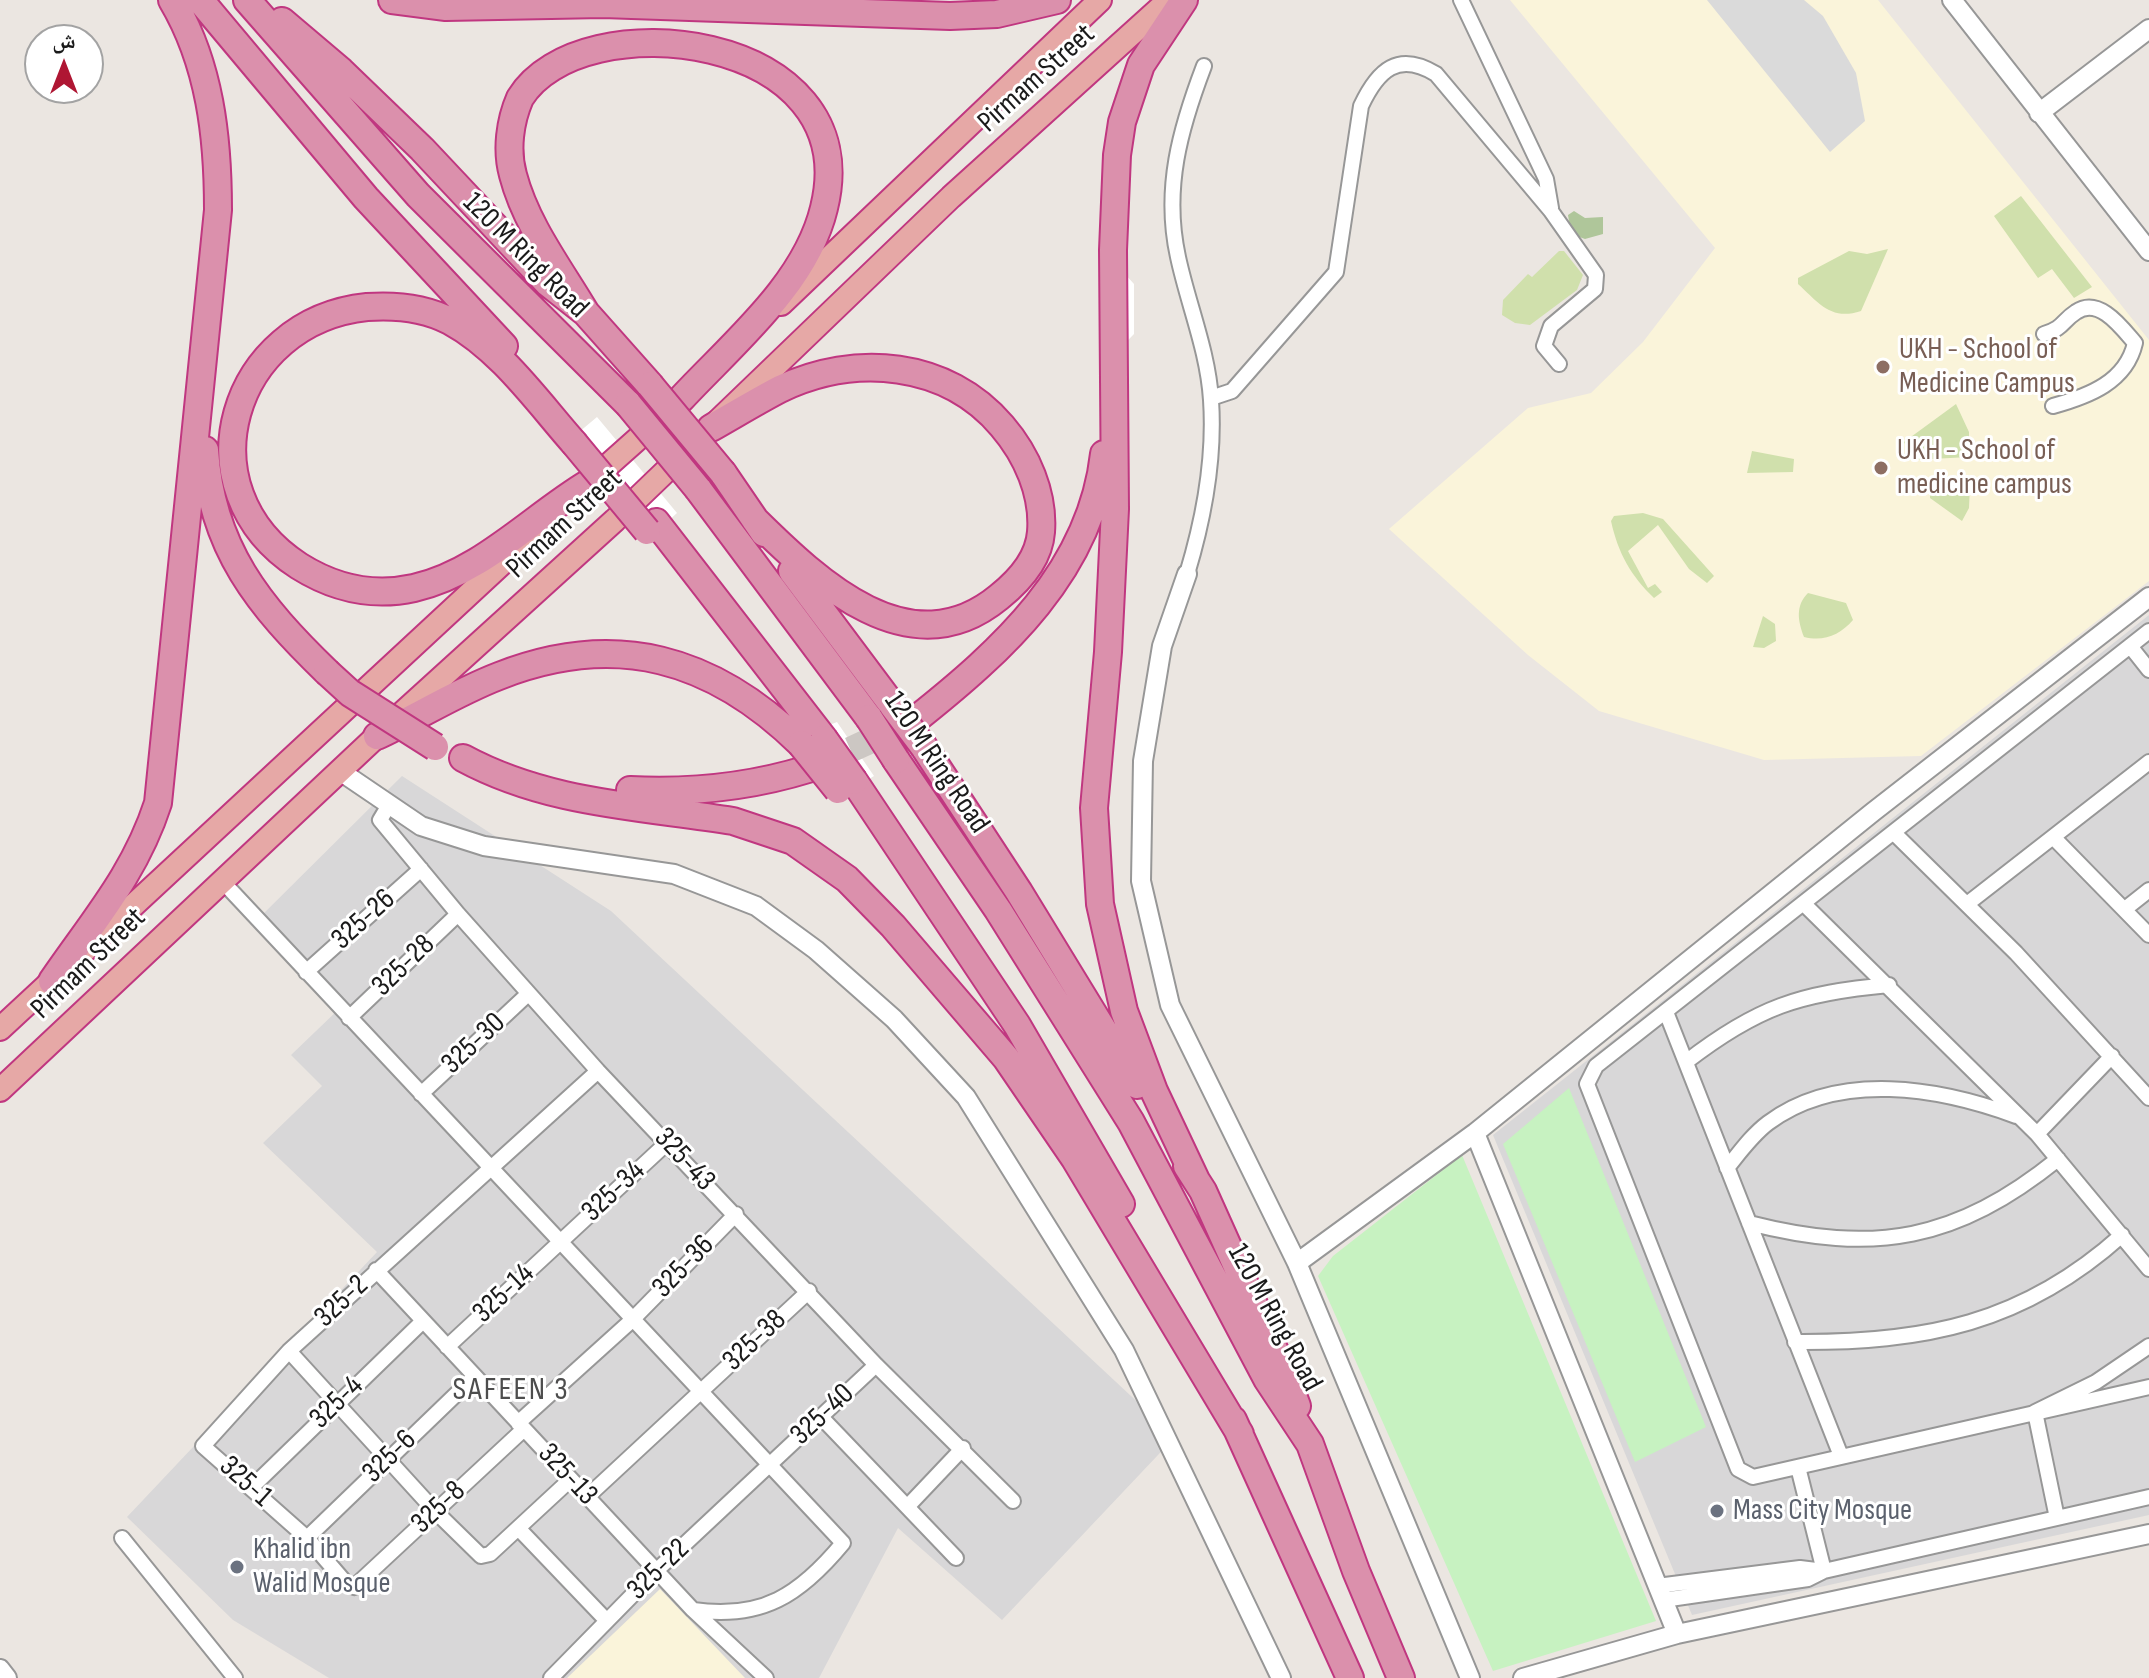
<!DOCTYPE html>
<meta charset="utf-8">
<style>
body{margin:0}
#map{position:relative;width:2149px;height:1678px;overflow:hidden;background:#ebe6e1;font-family:"Sofia Sans Condensed","Noto Naskh Arabic",sans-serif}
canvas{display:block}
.north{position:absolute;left:24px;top:24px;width:80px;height:80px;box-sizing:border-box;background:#fff;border:2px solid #a3a3a3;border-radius:50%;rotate:0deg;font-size:22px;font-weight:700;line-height:32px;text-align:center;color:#1a1a1a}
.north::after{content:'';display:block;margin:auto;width:28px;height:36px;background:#af1633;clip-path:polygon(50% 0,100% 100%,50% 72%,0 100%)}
</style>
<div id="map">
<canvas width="2149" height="1678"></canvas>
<div class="north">ش</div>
</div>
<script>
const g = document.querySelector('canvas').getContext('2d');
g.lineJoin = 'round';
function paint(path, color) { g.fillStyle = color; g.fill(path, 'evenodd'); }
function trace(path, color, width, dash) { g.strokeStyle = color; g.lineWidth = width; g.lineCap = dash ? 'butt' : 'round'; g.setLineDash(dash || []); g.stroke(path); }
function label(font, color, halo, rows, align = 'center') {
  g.font = font + ' "Sofia Sans Condensed",sans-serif'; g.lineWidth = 6; g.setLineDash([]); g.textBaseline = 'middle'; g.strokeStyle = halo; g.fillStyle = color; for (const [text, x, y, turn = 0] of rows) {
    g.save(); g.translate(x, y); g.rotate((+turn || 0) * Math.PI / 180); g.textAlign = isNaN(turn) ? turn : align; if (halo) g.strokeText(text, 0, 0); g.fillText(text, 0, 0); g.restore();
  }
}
const residential = new Path2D(`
 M 2149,615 L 2149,1515 L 1692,1615 L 1493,1135 Z
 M 402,776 L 611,911 L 1175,1437 L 1002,1620 L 898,1528 L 819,1678 L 329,1678 L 233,1620 L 127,1517 L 377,1252 L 263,1143 L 322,1086 L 291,1055 L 341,1007 L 254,923 Z`);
const education = new Path2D(`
 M 1510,0 L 1878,0 L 2149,340 L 2149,581 L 1921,756 L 1764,760 L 1599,711 L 1528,655 L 1389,529 L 1528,408 L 1591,393 L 1643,342 L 1715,248 Z
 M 660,1589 L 745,1678 L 567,1678 Z`);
const grass = new Path2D(`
 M 2021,196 L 2092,287 L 2074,298 L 2052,269 L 2038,278 L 1994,216 Z
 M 1888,249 L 1861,311 C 1831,321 1819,303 1798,284 L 1798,278 L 1849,251 L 1867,254 Z
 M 1559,251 L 1564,251 L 1583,275 L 1577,290 L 1530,325 L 1515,323 L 1502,315 L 1503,300 L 1528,274 L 1532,277 Z
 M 1956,404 L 1969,432 L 1969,457 L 1913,460 L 1904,442 Z
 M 1752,451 L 1794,459 L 1793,472 L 1747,473 Z
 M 1970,485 L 1969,508 L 1962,521 L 1930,498 L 1930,487 Z
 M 1643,513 L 1663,519 L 1714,576 L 1707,583 L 1689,569 L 1658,525 L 1628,551 L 1648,588 L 1655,584 L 1662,592 L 1654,598 C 1631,576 1618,553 1611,521 L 1614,516 Z
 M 1808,593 L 1846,603 L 1853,620 C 1840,635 1824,642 1804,637 C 1798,621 1795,606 1808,593 Z
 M 1763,616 L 1775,624 L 1776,641 L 1764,648 L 1753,647 Z`);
const forest = new Path2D(`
 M 1574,211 L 1585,218 L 1603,217 L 1603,234 L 1585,239 L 1571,234 L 1568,215 Z`);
const park = new Path2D(`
 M 1569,1088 L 1706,1427 L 1635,1462 L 1503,1144 Z
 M 1462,1155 L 1656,1621 L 1493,1671 L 1318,1276 L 1333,1256 Z`);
const parking = new Path2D(`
 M 1707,0 L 1804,0 L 1823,16 L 1856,73 L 1865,121 L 1830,152 Z`);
const pier = new Path2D(`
 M 1104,251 L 1134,284 L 1134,334 L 1102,367 Z
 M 597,417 L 677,513 L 649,539 L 566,443 Z
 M 837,722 L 874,776 L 838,798 L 793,739 Z`);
const motorwayTunnel = new Path2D(`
 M 815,766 L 900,727`);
const minor = new Path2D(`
 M 1461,0 L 1546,179 L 1551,208
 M 2044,334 C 2064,328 2062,321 2076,312 C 2099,296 2122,328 2135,343 C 2126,382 2089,396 2053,406
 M 1211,398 L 1232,391 L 1336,272 L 1361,106 C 1378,70 1398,51 1436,74 L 1551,211 L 1596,275 L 1595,289 L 1551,326 L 1544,346 L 1559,364
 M 1187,574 C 1204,518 1215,459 1211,400 C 1208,351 1188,304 1178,257 C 1163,189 1180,129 1204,66
 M 2149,631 L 1596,1066 L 1587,1084 L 1738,1469 L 1753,1477 L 2149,1387
 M 2130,646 L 2149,670
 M 389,805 L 380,820 L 458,914 L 598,1071 L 876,1365 L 1013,1501
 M 1895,834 L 2016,953 L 2149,1098
 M 2054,838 L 2149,935
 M 223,882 L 843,1543 C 800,1595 762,1620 693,1610
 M 1804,904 L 2037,1134 L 2149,1269
 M 1967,904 L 2149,762
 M 2125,909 L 2149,890
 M 306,972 L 421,869
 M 1666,1012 L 1841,1456
 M 349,1018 L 458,914
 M 1686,1062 C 1757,1007 1800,993 1889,985
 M 421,1094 L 528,994
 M 2037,1134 L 2112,1056
 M 1727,1168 C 1740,1152 1752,1135 1768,1123 C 1839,1070 1940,1088 2016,1116
 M 1749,1223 C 1875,1255 1956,1241 2058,1159
 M 376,1270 L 693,1610 L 766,1678
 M 1795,1342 C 1924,1343 2023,1324 2122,1235
 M 447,1347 L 668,1142
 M 289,1351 L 435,1511 L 481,1556 L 490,1554 L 571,1479
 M 822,1418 L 956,1558
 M 518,1423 L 631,1321 L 736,1214
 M 524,1429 L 354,1587 L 345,1582 L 307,1538 L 203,1446 L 289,1351 L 598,1071
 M 1798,1467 L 1824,1571
 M 252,1487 L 423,1321
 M 587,1497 L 809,1291
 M 908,1506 L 963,1448
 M 2057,1518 L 2035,1412 L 2096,1382 L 2149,1346
 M 519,1529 L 607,1621
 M 122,1538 L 235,1678
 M 307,1538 L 475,1376
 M 1657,1586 L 1800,1568 L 1824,1571
 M 1663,1600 L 1808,1579 L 1824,1571 L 2149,1497
 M 551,1678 L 656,1571 L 876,1365`);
const tertiary = new Path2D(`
 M 1952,0 L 2149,251
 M 2039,113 L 2149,29
 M 1187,574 L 1162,646 L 1143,761 L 1141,881 L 1170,1005 L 1297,1263 L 1470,1678
 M 340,771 L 421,826 L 484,846 L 674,874 L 756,906 L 816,950 L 894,1019 L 966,1097 L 1124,1350 L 1281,1678
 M 1475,1133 L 1677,1634
 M 1297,1263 L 1475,1133 L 1873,812 L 2149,597
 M 0,1669 L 7,1678
 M 1523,1678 L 1677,1634 L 2149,1534`);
const trunk = new Path2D(`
 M 781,304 L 1100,0
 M 587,484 L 660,419
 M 0,1029 L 536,532
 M 0,1090 L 377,736 L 615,520 L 951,197 L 1169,0`);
const motorway = new Path2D(`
 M 200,0 L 366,198 L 504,346
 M 247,0 L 418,195 L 628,404
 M 392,0 L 446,7 L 603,4 L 950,16 L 997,14 L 1057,0
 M 1184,0 L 1141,65 L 1122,122 L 1117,155 L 1113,250 L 1115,509 L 1108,652 L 1094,808 L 1100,904 L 1124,1011 L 1154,1091 L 1196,1180
 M 282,21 L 341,71 L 422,149 L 548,283 L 586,313 L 650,385
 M 586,313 C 560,269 526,225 513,175 C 506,150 510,121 520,98 C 580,0 868,31 824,208 C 806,284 732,344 681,399
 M 711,428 C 734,415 757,401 780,389 C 855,353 947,361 1002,426 C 1027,455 1044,494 1041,532 C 1039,559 1019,581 999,597 C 910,670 818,582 755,520
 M 574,443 C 537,401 500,348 450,321 C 425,308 395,305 367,307 C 231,321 180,489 299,566 C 334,588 373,597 414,588 C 481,573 532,517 589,483
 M 205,450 C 211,548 259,606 327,672
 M 723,473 L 764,533
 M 698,489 L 869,718
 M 656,522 L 824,739
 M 792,571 L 893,706
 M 915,720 C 1002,651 1091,571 1104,454
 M 377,736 C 418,717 457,692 499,676 C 616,630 713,658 801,744
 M 924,747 L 1019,892 L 1137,1085
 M 463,758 C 548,804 639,806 733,821 L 793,841 L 847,879 L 893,926 L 1006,1058 L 1075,1159 L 1240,1434
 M 896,760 L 998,910 L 1131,1122 L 1267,1379 L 1310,1444 L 1356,1571 L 1401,1678
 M 854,781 L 1017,1025 L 1121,1204
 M 630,790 C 691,793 750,787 808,769
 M 52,981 C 93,921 135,874 158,803 L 218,210 C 218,137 210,64 172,0
 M 1187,1166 L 1203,1191 L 1283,1369 L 1297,1406
 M 1233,1420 L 1350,1678`);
const motorwayBridge = new Path2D(`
 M 650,385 L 723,473
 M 628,404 L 698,489
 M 574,443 L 647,531
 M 327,672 L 350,693 L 435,747
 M 893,706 L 924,747
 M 869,718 L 896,760
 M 824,739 L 854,781
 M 801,744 L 838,790`);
const markers = [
 [1883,367,8,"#8d6e63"],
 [1881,468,8,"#8d6e63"],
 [1717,1511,8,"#6b7280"],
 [237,1567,8,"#6b7280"]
];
const streetNames = [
 ["Pirmam Street",1037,79,-42],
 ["120 M Ring Road",525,256,45],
 ["Pirmam Street",565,524,-43],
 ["120 M Ring Road",936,763,56],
 ["325-26",364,920,-42],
 ["Pirmam Street",89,964,-44],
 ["325-28",404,966,-44],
 ["325-30",474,1044,-43],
 ["325-43",684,1160,47],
 ["325-34",614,1192,-43],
 ["325-36",684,1267,-46],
 ["325-14",504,1294,-43],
 ["325-2",342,1302,-43],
 ["120 M Ring Road",1274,1318,61],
 ["325-38",755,1341,-43],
 ["325-4",337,1403,-44],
 ["325-40",823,1415,-43],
 ["325-6",390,1457,-44],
 ["325-13",567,1475,47],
 ["325-1",245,1482,42],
 ["325-8",439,1508,-43],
 ["325-22",659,1570,-44]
];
const educationNames = [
 ["UKH - School of",1899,350],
 ["Medicine Campus",1899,384],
 ["UKH - School of",1897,451],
 ["medicine campus",1897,485]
];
const worshipNames = [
 ["Mass City Mosque",1733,1511],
 ["Khalid ibn",253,1550],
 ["Walid Mosque",253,1584]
];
const neighbourhoodNames = [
 ["SAFEEN 3",511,1391]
];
paint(residential, '#d8d7d8');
paint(education, '#faf4da');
paint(grass, '#d0e0ac');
paint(forest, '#afc69a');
paint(park, '#c7f2c1');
paint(parking, '#dadada');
paint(pier, '#fff');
trace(motorwayTunnel, '#ccc7c3', 26, [26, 13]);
trace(minor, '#979797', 18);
trace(tertiary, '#979797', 22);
trace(trunk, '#c03780', 26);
trace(motorway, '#c03780', 30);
trace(minor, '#fff', 14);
trace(tertiary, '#fff', 18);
trace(trunk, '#e6a8a6', 22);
trace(motorway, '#db90ac', 26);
trace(motorwayBridge, '#c03780', 30, []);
trace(motorwayBridge, '#db90ac', 26);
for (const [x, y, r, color] of markers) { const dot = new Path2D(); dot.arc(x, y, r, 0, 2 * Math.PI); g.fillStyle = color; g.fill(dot); trace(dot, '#fff', 3); }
label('30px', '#1a1a1a', '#fff', streetNames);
label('30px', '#785e54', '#fff', educationNames, 'left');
label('30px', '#5b616d', '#fff', worshipNames, 'left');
g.letterSpacing = '2px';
label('32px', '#4d4d4d', '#fff', neighbourhoodNames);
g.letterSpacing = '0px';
</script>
